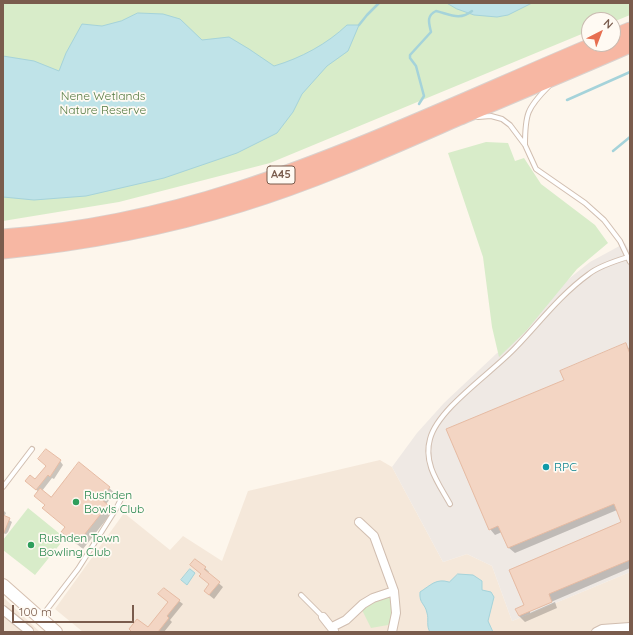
<!DOCTYPE html>
<style>
body{margin:0}
#map{position:relative;width:633px;height:635px;overflow:hidden;background:#fdf6ec;font-family:Quicksand,sans-serif}
canvas{display:block}
.frame{position:absolute;inset:0;border:4px solid #7a5c4d;pointer-events:none}
.north{position:absolute;left:581px;top:12px;width:40px;height:40px;box-sizing:border-box;background:#fffaf3;border:1px solid #cabbb1;border-radius:50%;rotate:42deg;font-size:11px;font-weight:700;line-height:16px;text-align:center;color:#7a5c4d}
.north::after{content:'';display:block;margin:auto;width:14px;height:18px;background:#e76f51;clip-path:polygon(50% 0,100% 100%,50% 72%,0 100%)}
.scale{position:absolute;left:12px;top:605px;width:122px;height:18px;box-sizing:border-box;border:2px solid #7a5c4d;border-top:0;padding-left:5px;font-size:12px;line-height:14px;white-space:nowrap;color:#7a5c4d;-webkit-text-stroke:3px #fffaf3;paint-order:stroke}
</style>
<div id="map">
<canvas width="633" height="635"></canvas>
<div class="frame"></div>
<div class="north">N</div>
<div class="scale">100 m</div>
</div>
<script>
const g = document.querySelector('canvas').getContext('2d');
g.lineJoin = 'round';
function paint(path, color) { g.fillStyle = color; g.fill(path, 'evenodd'); }
function trace(path, color, width, dash) { g.strokeStyle = color; g.lineWidth = width; g.lineCap = dash ? 'butt' : 'round'; g.setLineDash(dash || []); g.stroke(path); }
function label(font, color, halo, rows, align = 'center') {
  g.font = font + ' Quicksand,sans-serif'; g.lineWidth = 3.5; g.setLineDash([]); g.textBaseline = 'middle'; g.strokeStyle = halo; g.fillStyle = color; for (const [text, x, y, turn = 0] of rows) {
    g.save(); g.translate(x, y); g.rotate((+turn || 0) * Math.PI / 180); g.textAlign = isNaN(turn) ? turn : align; if (halo) g.strokeText(text, 0, 0); g.fillText(text, 0, 0); g.restore();
  }
}
const residential = new Path2D(`
 M 380,460 L 392,467 L 443,562 L 467,554 L 492,566 L 512,621 L 630,572 L 630,632 L 83,632 L 55,609 L 124,513 L 170,550 L 183,536 L 222,561 L 248,491 Z
 M 3,597 L 40,632 L 3,632 Z`);
const industrial = new Path2D(`
 M 625,243 L 630,252 L 630,572 L 512,621 L 492,566 L 467,554 L 443,562 L 392,467 L 417,433 L 444,403 L 496,354 L 529,326 L 566,281 L 590,262 Z`);
const green = new Path2D(`
 M 3,3 L 630,3 L 630,15 L 613,22 L 613,20 L 589,20 L 589,31 L 270,163 L 119,202 L 3,221 Z
 M 486,142 L 508,143 L 515,161 L 524,158 L 541,184 L 595,225 L 608,243 L 577,269 L 526,331 L 499,357 L 492,327 L 483,257 L 448,153 Z
 M 28,508 L 65,538 L 35,575 L 3,550 L 3,540 Z
 M 386,598 L 390,598 L 393,601 L 392,620 L 388,625 L 371,628 L 362,610 L 373,603 Z`);
const water = new Path2D(`
 M 447,3 L 532,3 L 508,15 L 497,17 L 474,15 L 457,9 Z
 M 138,13 L 163,14 L 180,19 L 202,40 L 229,37 L 249,49 L 274,66 C 301,58 327,44 347,25 L 359,25 L 348,51 L 327,66 L 302,94 L 293,112 L 277,133 L 237,153 L 164,178 L 86,196 L 34,200 L 3,197 L 3,56 L 34,61 L 59,71 L 66,53 L 82,24 L 102,26 L 121,21 Z
 M 190,569 L 195,573 L 187,585 L 181,580 Z
 M 458,574 L 473,575 L 482,581 L 482,590 L 491,592 L 494,597 L 488,621 L 493,632 L 430,632 C 426,626 429,619 427,613 C 425,603 419,604 420,592 C 431,585 436,578 449,582 Z`);
const shadow = new Path2D(`
 M 625,345 L 630,349 L 630,568 L 530,611 L 530,613 L 555,602 L 557,608 L 525,622 L 519,616 L 517,610 L 526,606 L 623,523 L 617,510 L 515,553 L 509,548 L 502,532 L 495,535 L 490,529 L 565,380 Z
 M 60,461 L 63,465 L 54,479 L 52,478 L 42,491 L 52,498 L 109,488 L 115,493 L 106,504 L 113,511 L 83,549 L 62,532 L 66,527 L 46,505 L 39,492 L 30,485 Z
 M 3,510 L 6,513 L 4,517 L 12,522 L 8,532 L 6,534 L 3,533 Z
 M 205,568 L 209,572 L 208,574 L 223,587 L 214,599 L 209,595 L 210,584 L 202,574 L 195,569 Z
 M 179,601 L 183,604 L 170,620 L 172,622 L 164,632 L 133,632 L 148,629 Z`);
const stream = new Path2D(`
 M 359,25 L 367,15 L 379,3
 M 567,100 L 630,72
 M 419,104 L 424,96 L 416,66 L 410,58 L 410,55 L 431,32 C 429,23 426,16 436,11 C 449,14 460,21 472,11
 M 613,151 L 630,137`);
const building = new Path2D(`
 M 626,343 L 630,354 L 630,560 L 549,594 L 552,602 L 519,616 L 515,609 L 524,605 L 509,570 L 621,522 L 614,504 L 508,548 L 498,526 L 489,530 L 446,429 L 564,380 L 560,371 Z
 M 46,449 L 61,460 L 50,477 L 48,475 L 36,490 L 25,481 L 30,475 L 35,479 L 46,466 L 38,459 Z
 M 79,462 L 110,487 L 101,499 L 108,505 L 77,544 L 61,532 L 65,527 L 42,508 L 45,505 L 34,496 L 40,488 L 51,497 Z
 M 3,515 L 10,518 L 3,535 Z
 M 195,559 L 206,567 L 204,569 L 220,582 L 209,595 L 204,591 L 209,584 L 199,576 L 201,574 L 190,565 Z
 M 164,588 L 180,600 L 167,616 L 169,618 L 158,632 L 132,632 L 129,629 L 137,619 L 148,627 L 168,602 L 158,594 Z`);
const lane = new Path2D(`
 M 478,117 L 491,116 L 502,119 L 510,125 L 525,145 L 536,169 L 585,203 L 604,220 L 620,241 L 630,262
 M 525,145 C 525,114 527,108 549,86
 M 3,487 L 32,449
 M 450,504 C 439,484 423,464 430,439 C 438,408 493,372 516,347 C 540,322 560,295 589,274 C 599,266 615,261 628,257
 M 301,595 L 323,617
 M 42,616 L 78,569 L 116,509 L 122,497`);
const street = new Path2D(`
 M 359,522 L 374,536 L 394,591 L 396,613 L 392,632
 M 3,610 L 29,631
 M 323,617 L 334,631
 M 332,627 L 346,620 L 363,604 L 373,598 L 394,591
 M 596,632 L 602,629 L 630,627`);
const secondary = new Path2D(`
 M 3,585 L 56,632`);
const highway = new Path2D(`
 M 613,37 L 630,30
 M 3,237 C 81,231 163,214 237,190 C 360,150 477,94 596,44
 M 3,251 C 83,243 164,228 241,204 C 316,181 387,149 458,118 C 515,94 573,70 630,45`);
const markers = [
 [546,467,4,"#0f9aa8"],
 [76,502,4,"#2e9e5b"],
 [31,545,4,"#2e9e5b"]
];
const shields = [
 [281,175,28]
];
const shieldNames = [
 ["A45",281,175]
];
const parkNames = [
 ["Nene Wetlands",103,96],
 ["Nature Reserve",103,110]
];
const cultureNames = [
 ["RPC",554,467]
];
const leisureNames = [
 ["Rushden",84,495],
 ["Bowls Club",84,509],
 ["Rushden Town",39,538],
 ["Bowling Club",39,552]
];
paint(residential, '#f5e8da');
paint(industrial, '#efe9e4');
paint(green, '#d8ecc9');
paint(water, '#bfe3e8');
trace(water, '#a5d3da', 1);
paint(shadow, '#0003');
trace(stream, '#a5d3da', 2.5);
paint(building, '#f3d5c3');
trace(building, '#e6bba3', 1);
trace(lane, '#d1beb0', 6);
trace(street, '#d1beb0', 10);
trace(secondary, '#d6c0b0', 14);
trace(highway, '#dad1cd', 17);
trace(lane, '#fff', 4);
trace(street, '#fff', 8);
trace(secondary, '#fff', 12);
trace(highway, '#f7b7a3', 15);
for (const [x, y, r, color] of markers) { const dot = new Path2D(); dot.arc(x, y, r, 0, 2 * Math.PI); g.fillStyle = color; g.fill(dot); trace(dot, '#fffaf3', 1.5); }
for (const [x, y, w] of shields) { const box = new Path2D(); box.roundRect(x - w / 2, y - 9, w, 18, 3); g.fillStyle = '#fffaf3'; g.fill(box); trace(box, '#7a5c4d', 1); }
label('bold 11px', '#7a5c4d', null, shieldNames);
label('12px', '#537a41', '#fffaf3', parkNames);
label('12px', '#0d838f', '#fffaf3', cultureNames, 'left');
label('12px', '#27864d', '#fffaf3', leisureNames, 'left');
</script>
